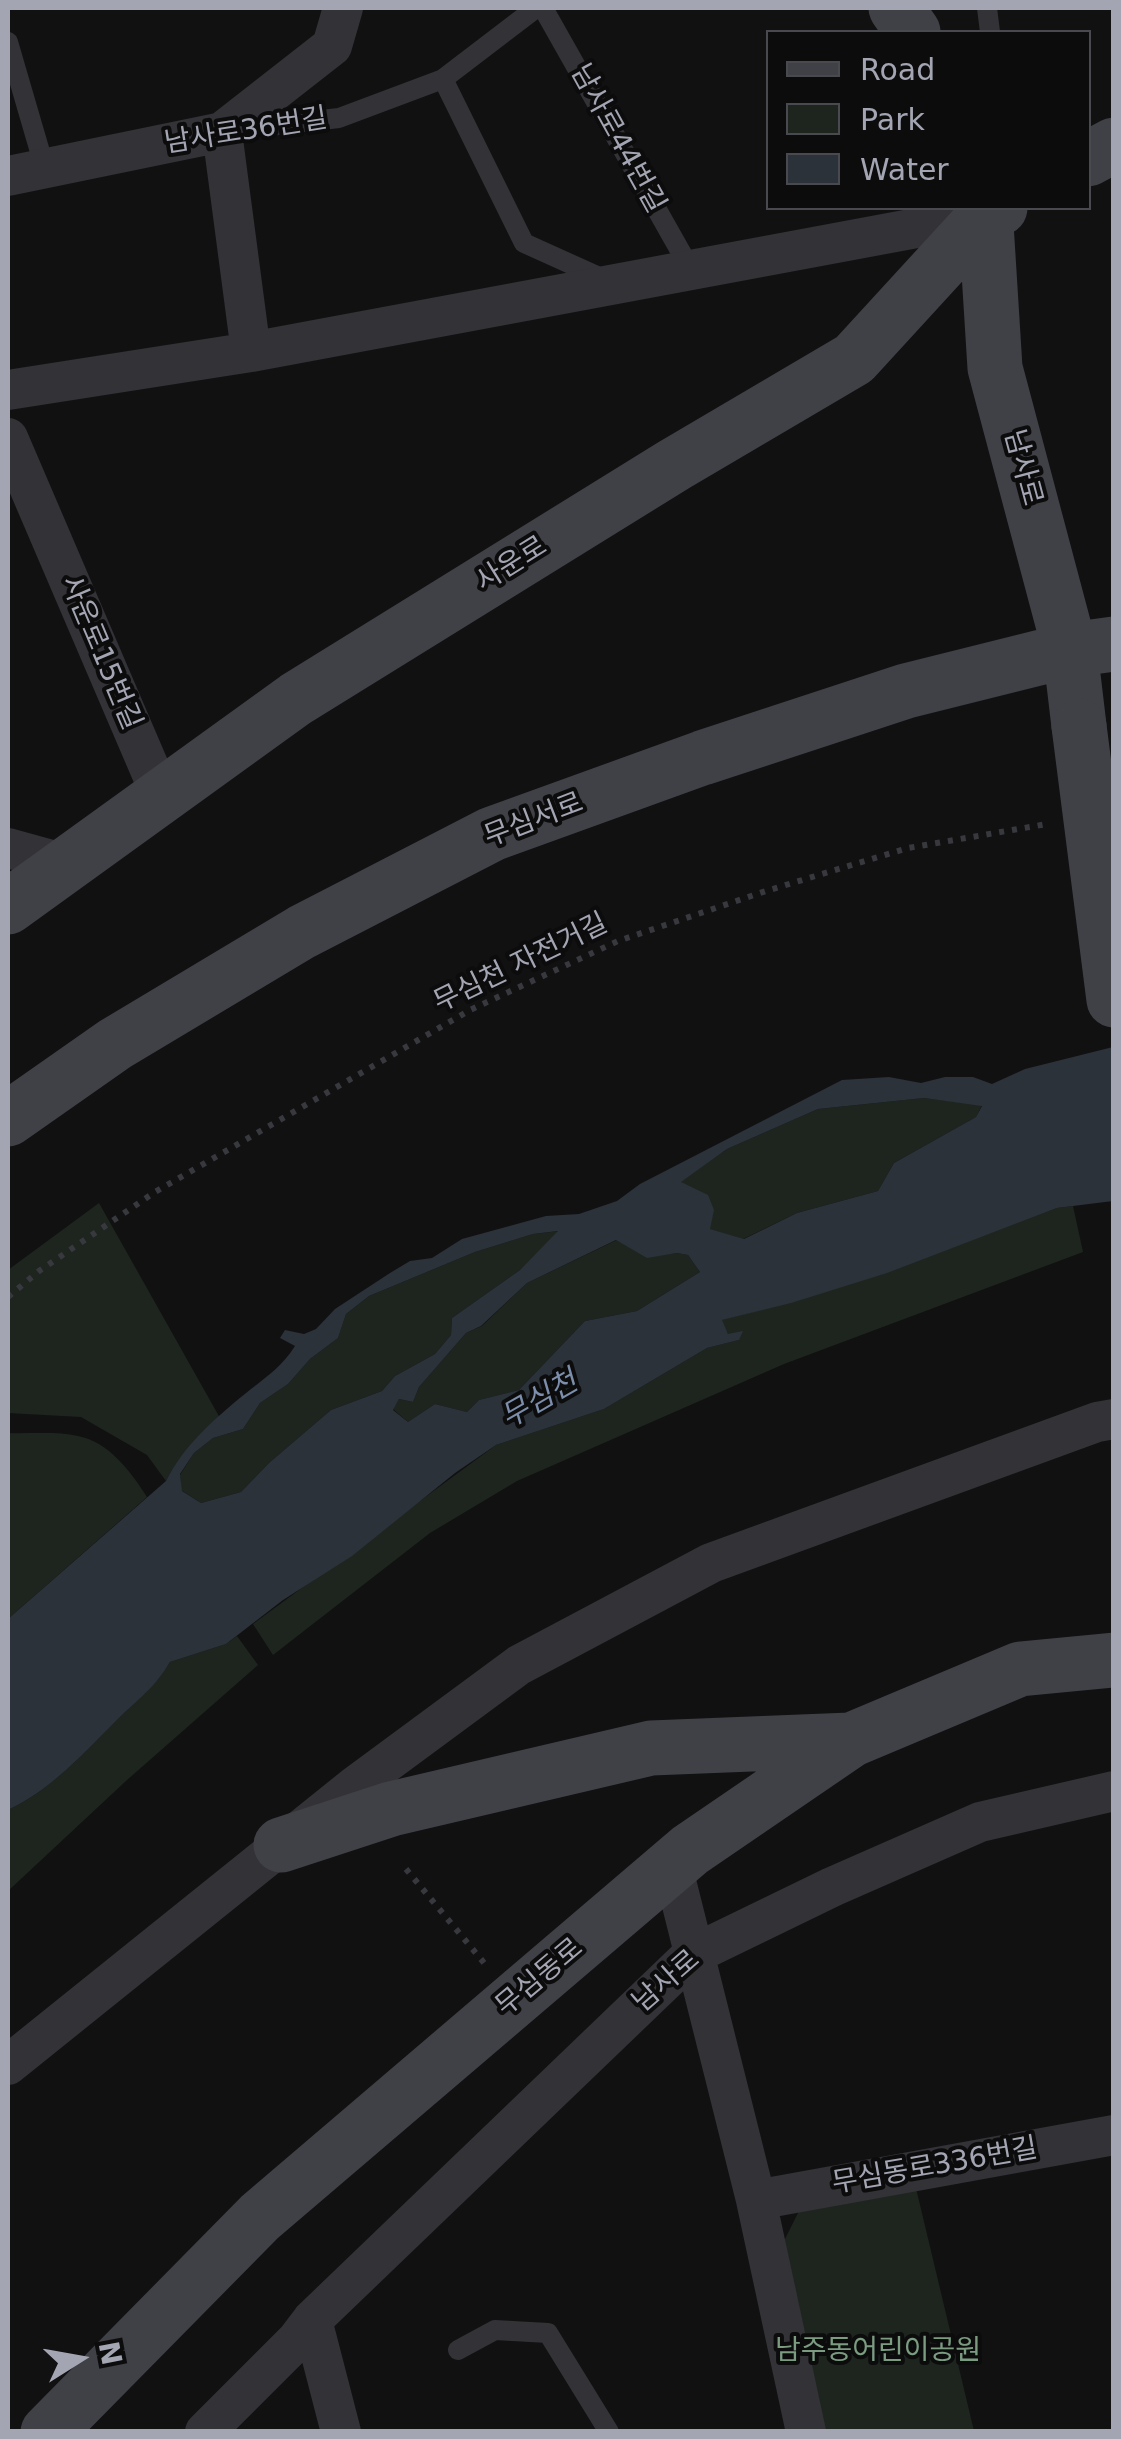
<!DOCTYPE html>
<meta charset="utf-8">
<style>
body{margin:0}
#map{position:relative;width:1121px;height:2439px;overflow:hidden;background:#111112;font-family:"DejaVu Sans",sans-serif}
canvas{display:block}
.frame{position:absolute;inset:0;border:10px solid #a3a6b2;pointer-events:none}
.legend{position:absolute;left:766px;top:30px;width:325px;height:180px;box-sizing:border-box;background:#0c0c0d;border:2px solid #484a4f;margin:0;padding:12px 18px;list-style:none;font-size:30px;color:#a3a6b2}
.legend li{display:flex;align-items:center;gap:20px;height:50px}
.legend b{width:50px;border:2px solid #484a4f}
.north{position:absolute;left:30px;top:2309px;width:100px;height:100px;-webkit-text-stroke:8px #0c0c0d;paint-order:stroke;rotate:79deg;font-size:28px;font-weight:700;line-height:40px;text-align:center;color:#a3a6b2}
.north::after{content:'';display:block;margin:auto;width:35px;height:45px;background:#a3a6b2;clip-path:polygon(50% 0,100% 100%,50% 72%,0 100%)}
</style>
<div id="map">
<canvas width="1121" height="2439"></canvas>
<div class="frame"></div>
<ul class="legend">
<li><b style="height:12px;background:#404147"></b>Road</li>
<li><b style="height:28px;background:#1e251f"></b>Park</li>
<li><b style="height:28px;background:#2b323a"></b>Water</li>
</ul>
<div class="north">N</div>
</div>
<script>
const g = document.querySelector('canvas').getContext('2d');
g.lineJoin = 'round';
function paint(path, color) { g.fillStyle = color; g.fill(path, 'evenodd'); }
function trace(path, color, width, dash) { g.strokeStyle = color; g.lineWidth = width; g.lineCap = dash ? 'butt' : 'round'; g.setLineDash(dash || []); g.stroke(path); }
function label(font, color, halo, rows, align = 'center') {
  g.font = font + ' "DejaVu Sans","Noto Sans KR",sans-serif'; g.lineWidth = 8; g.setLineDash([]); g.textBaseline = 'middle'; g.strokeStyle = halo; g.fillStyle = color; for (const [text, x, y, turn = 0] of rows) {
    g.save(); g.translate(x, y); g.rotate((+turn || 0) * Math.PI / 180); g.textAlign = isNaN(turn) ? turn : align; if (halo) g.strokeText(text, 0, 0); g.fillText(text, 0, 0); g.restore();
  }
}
const green = new Path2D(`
 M 924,1098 L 982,1105 L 976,1117 L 894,1163 L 878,1191 L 797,1213 L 743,1239 L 709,1229 L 680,1182 L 727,1149 L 818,1109 Z
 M 99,1203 L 220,1418 C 199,1437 179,1455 166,1481 L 147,1455 L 81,1417 L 8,1413 L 8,1270 Z
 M 1073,1206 L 1083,1252 L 784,1364 L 517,1481 L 430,1533 L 273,1655 L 253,1624 L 496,1445 L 604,1409 L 707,1348 L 739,1340 L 728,1334 L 721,1320 C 837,1292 946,1250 1057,1208 Z
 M 560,1231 L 520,1270 L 452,1318 L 451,1335 L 435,1354 L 395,1376 L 382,1391 L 331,1410 L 269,1463 L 241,1492 L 201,1503 L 181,1490 L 180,1475 L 194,1453 L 213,1438 L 243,1429 L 260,1403 L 288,1384 L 310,1359 L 338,1338 L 346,1314 L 369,1296 L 475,1252 L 533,1234 Z
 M 617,1240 L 647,1257 L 677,1253 L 688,1255 L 700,1272 L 637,1311 L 585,1321 L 519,1390 L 479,1400 L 467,1412 L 435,1404 L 408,1422 L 393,1409 L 399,1399 L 413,1402 L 419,1387 L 466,1333 L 482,1326 L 527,1283 Z
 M 8,1433 C 30,1434 56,1431 78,1436 C 109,1442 131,1472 147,1497 L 8,1619 Z
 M 237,1636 L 258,1665 L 127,1780 L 8,1891 L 8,1810 C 51,1790 84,1753 117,1720 C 137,1700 155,1687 170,1662 L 226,1644 Z
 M 915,2184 L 974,2431 L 820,2431 L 778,2253 L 800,2209 Z`);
const water = new Path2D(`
 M 1113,1047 L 1113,1201 L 1057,1208 L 887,1273 L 791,1303 L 722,1320 L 728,1334 L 743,1331 L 739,1340 L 707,1348 L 604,1409 L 496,1445 L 455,1473 L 352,1556 L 283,1600 L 226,1644 L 170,1662 C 154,1689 138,1699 117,1720 C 84,1753 51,1790 8,1810 L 8,1619 L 166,1481 C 184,1444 220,1414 251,1389 C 269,1375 283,1365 295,1346 L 280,1338 L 285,1330 L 304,1334 L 316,1329 L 335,1309 L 390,1273 L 410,1261 L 432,1258 L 462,1239 L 546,1216 L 579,1214 L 617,1201 L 640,1184 L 842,1080 L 889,1077 L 921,1083 L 945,1077 L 973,1077 L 992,1084 L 1025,1069 ZM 924,1098 L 982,1106 L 976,1117 L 894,1163 L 878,1191 L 797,1213 L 744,1239 L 710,1229 L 714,1210 L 708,1195 L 681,1182 L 727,1149 L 818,1109 ZM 558,1231 L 520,1270 L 452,1318 L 451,1335 L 435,1354 L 395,1376 L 382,1391 L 331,1410 L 269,1463 L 241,1492 L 201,1503 L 182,1491 L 180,1474 L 194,1453 L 213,1438 L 243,1429 L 260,1403 L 288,1384 L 310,1359 L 338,1338 L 346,1314 L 369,1296 L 475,1252 L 533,1234 ZM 616,1240 L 647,1258 L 677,1253 L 688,1255 L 700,1272 L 637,1311 L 585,1321 L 519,1390 L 479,1400 L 467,1412 L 435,1404 L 408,1422 L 393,1410 L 399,1399 L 413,1402 L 419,1387 L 466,1333 L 481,1326 L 527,1283 Z`);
const path = new Path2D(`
 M 8,1297 L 39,1271 L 155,1192 L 470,1010 L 618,941 L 766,891 L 908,848 L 1047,824
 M 406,1869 L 485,1964`);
const lane = new Path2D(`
 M 543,8 L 691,270
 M 987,8 L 990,32
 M 8,42 L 45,169
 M 443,79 L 524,243 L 606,280
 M 235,130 L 339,118 L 443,79 L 536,8
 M 458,2350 L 495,2330 L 548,2333 L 609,2432`);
const street = new Path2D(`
 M 8,176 L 222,132
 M 251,352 L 222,132 L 332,46 L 343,8
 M 8,390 L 251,352 L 986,215
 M 8,438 L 161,795
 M 8,848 L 66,864
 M 672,1865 L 756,2200 L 806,2432
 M 8,2065 L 355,1786 L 519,1665 L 711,1563 L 1097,1422 L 1114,1419
 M 756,2200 L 1114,2135
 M 312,2320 L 341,2432
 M 205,2432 L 296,2341 L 312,2320 L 692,1955 L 832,1887 L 980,1822 L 1114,1791`);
const secondary = new Path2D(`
 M 896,8 L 913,32
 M 1088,159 L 1114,145
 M 985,208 L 995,368 L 1070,650 L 1079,726
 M 8,907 L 296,699 L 674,465 L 854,359 L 986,215 L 1000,208
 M 8,1119 L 115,1044 L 302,932 L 492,834 L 702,758 L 906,691 L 1070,650 L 1114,644
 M 281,1845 L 391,1809 L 651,1748 L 851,1740
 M 48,2432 L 260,2217 L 690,1850 L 851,1740 L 1020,1669 L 1114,1660`);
const secondaryBridge = new Path2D(`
 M 1079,726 L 1114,1000`);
const streetNames = [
 ["남사로36번길",246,132,-9],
 ["남사로44번길",617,139,61],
 ["남사로",1022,468,75],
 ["사운로",512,565,-32],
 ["사운로15번길",100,653,67],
 ["무심서로",534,821,-21],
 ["무심천 자전거길",521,964,-26],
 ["무심동로",540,1978,-40],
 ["남사로",667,1982,-41],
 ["무심동로336번길",935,2167,-10]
];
const parkNames = [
 ["남주동어린이공원",878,2352]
];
const waterNames = [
 ["무심천",540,1401,-30]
];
paint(green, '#1e251f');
paint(water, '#2b323a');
trace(path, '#38393e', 6, [5, 8]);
trace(lane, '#323237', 20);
trace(street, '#323237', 40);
trace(secondary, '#404147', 55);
trace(secondaryBridge, '#404147', 55);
label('28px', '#a3a6b2', '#0c0c0d', streetNames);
label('28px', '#7c9c82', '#0c0c0d', parkNames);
label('italic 30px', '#7c8eab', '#0c0c0d', waterNames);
</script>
